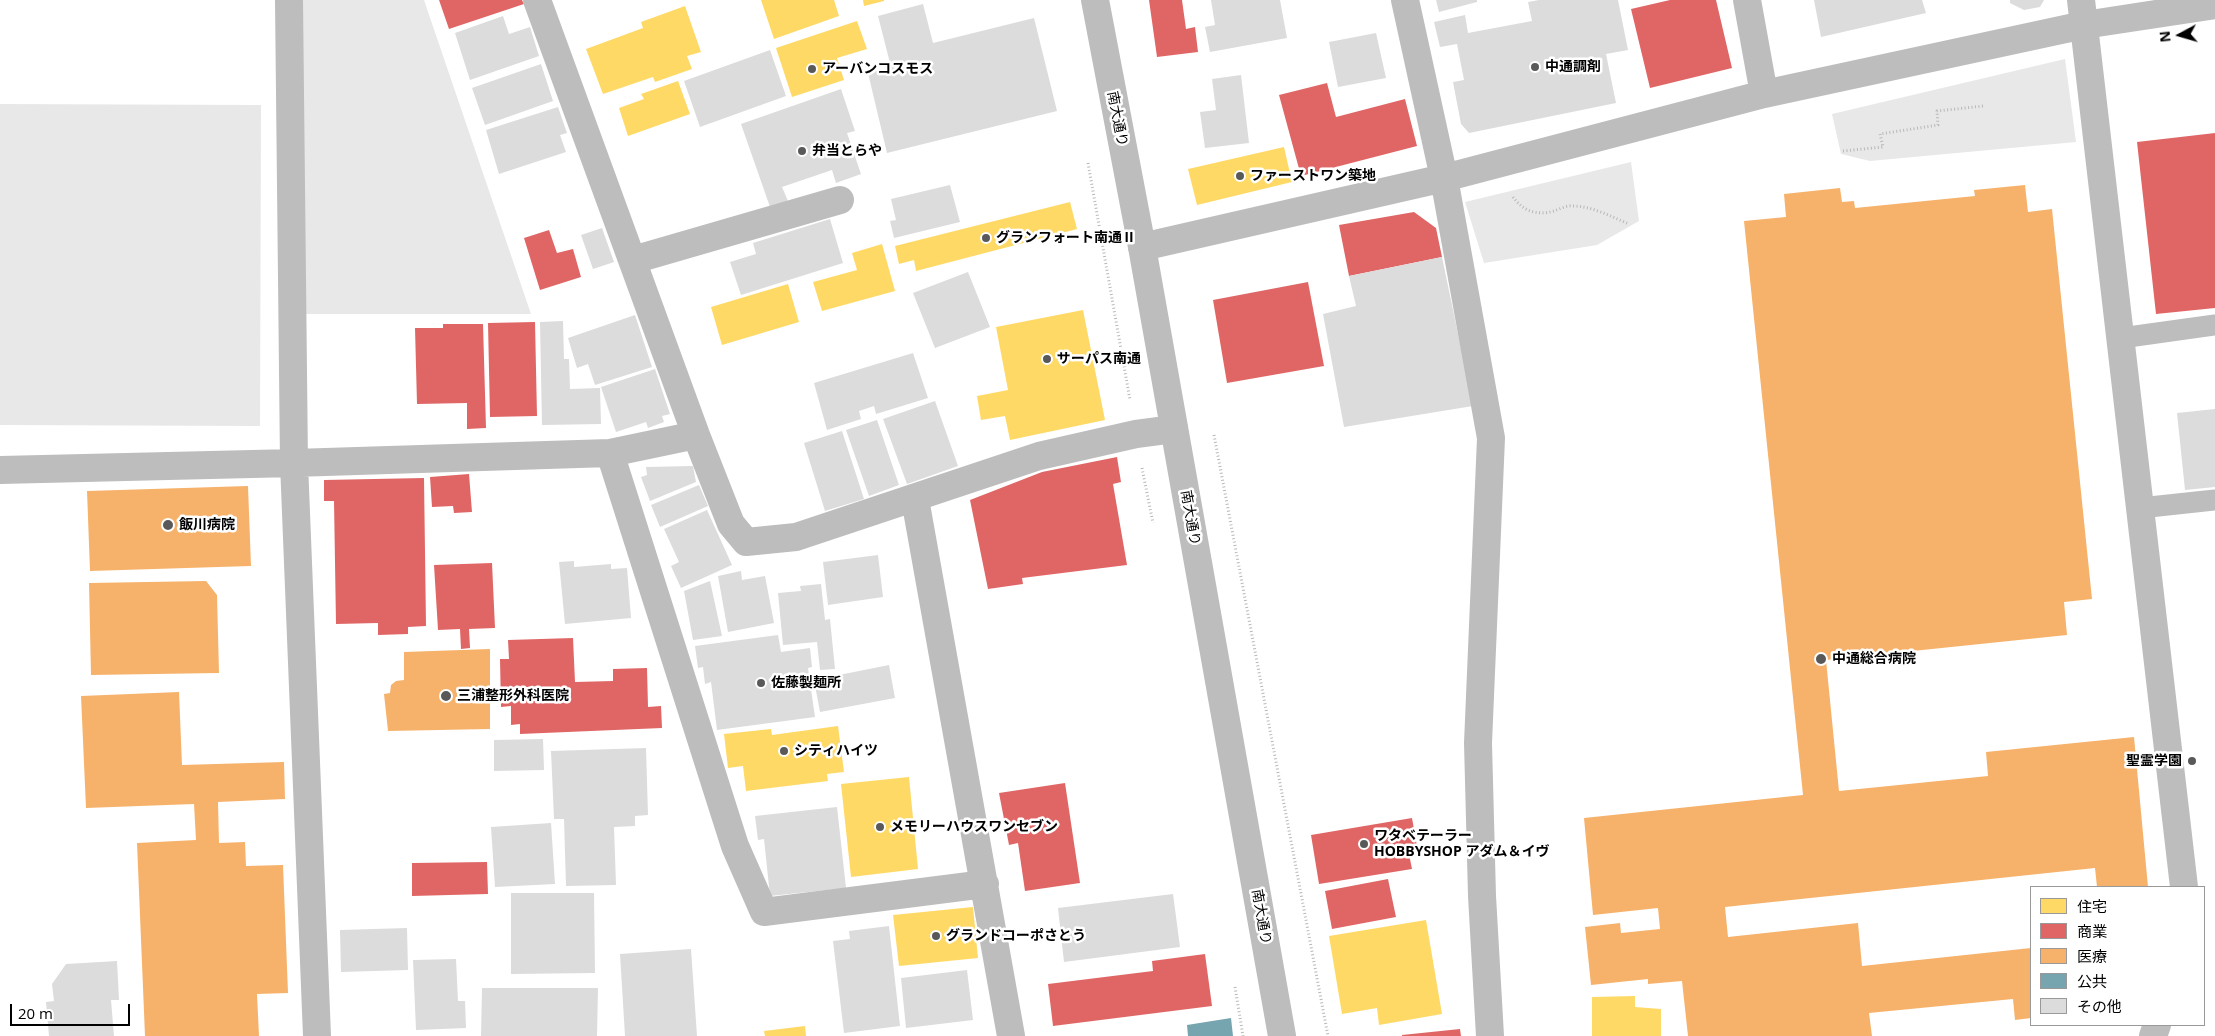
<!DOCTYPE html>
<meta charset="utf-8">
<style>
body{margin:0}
#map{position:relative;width:2215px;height:1036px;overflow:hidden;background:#fff;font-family:"Open Sans","Noto Sans JP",sans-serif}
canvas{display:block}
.legend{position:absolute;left:2030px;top:886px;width:175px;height:140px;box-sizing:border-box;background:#fff;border:1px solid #999;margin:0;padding:6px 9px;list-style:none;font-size:15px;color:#000}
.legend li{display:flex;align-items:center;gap:10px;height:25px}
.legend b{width:25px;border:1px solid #999}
.north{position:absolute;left:2155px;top:10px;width:50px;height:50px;-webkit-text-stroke:4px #fff;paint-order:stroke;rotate:264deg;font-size:14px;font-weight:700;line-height:20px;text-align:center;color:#000}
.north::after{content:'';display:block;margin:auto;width:18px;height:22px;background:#000;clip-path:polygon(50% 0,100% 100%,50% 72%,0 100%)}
.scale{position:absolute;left:10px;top:1004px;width:120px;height:22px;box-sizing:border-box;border:2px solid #000;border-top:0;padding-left:6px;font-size:15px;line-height:18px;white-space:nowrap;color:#000;-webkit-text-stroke:4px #fff;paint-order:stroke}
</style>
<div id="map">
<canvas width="2215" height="1036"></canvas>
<ul class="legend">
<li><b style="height:14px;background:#ffd966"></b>住宅</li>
<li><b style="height:14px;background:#e06666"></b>商業</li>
<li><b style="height:14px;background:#f6b26b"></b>医療</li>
<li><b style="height:14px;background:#76a5af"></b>公共</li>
<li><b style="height:14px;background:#dcdcdc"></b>その他</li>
</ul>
<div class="north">N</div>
<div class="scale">20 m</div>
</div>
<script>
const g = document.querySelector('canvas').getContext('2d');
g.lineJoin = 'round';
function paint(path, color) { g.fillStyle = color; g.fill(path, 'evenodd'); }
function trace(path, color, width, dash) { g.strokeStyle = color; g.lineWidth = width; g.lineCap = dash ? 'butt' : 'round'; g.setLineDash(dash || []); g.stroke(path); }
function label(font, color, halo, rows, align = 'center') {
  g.font = font + ' "Open Sans","Noto Sans JP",sans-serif'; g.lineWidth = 5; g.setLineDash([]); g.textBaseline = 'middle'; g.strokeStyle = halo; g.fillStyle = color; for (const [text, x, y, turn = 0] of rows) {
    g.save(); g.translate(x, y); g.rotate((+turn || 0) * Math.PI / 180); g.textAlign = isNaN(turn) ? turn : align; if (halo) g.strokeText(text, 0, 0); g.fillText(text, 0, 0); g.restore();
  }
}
const green = new Path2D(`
 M 296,0 L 424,0 L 531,314 L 303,314 Z
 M 2065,59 L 2076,142 L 1870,161 L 1841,154 L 1832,114 Z
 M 0,104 L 261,105 L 260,426 L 0,425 Z
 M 1631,162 L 1639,221 L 1597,245 L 1484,263 L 1465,202 Z`);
const homes = new Path2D(`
 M 761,0 L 834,0 L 839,16 L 774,39 Z
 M 863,0 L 884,0 L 884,1 L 864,6 Z
 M 685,6 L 701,52 L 687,56 L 692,69 L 655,82 L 653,77 L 603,94 L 586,49 L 643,28 L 641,22 Z
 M 857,21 L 867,49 L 837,58 L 844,80 L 792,97 L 776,48 Z
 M 678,81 L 690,114 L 628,136 L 619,108 L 644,99 L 641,94 Z
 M 1284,147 L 1292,182 L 1197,205 L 1188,169 Z
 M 1070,202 L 1077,229 L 916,271 L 914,260 L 899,264 L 895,246 Z
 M 882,244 L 895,291 L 822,311 L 813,282 L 857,270 L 852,253 Z
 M 788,284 L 799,322 L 722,345 L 711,307 Z
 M 1083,310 L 1105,420 L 1010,440 L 1005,416 L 981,420 L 977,396 L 1008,390 L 996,327 Z
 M 838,726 L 844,772 L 827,774 L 828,781 L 746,791 L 743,766 L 728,768 L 724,734 L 771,729 L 772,735 Z
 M 909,777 L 918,869 L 851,877 L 841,784 Z
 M 973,907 L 978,958 L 899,966 L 893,915 Z
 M 1426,920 L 1442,1014 L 1379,1025 L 1377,1008 L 1342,1014 L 1329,936 Z
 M 1635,996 L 1635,1007 L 1661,1009 L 1661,1036 L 1592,1036 L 1592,997 Z
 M 805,1026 L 806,1036 L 765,1036 L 764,1031 Z`);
const shops = new Path2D(`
 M 439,0 L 522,0 L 524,4 L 449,29 Z
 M 1149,0 L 1182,0 L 1186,29 L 1195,27 L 1198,52 L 1157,57 Z
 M 1670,0 L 1716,0 L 1732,68 L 1650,88 L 1631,9 Z
 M 1327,83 L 1336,117 L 1405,99 L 1417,146 L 1301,176 L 1279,95 Z
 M 2215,133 L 2215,308 L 2156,314 L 2137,142 Z
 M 1414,212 L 1436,228 L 1442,257 L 1349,276 L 1339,225 Z
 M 549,230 L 557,253 L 573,249 L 581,277 L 540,290 L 524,238 Z
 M 1308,282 L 1324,366 L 1227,383 L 1213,300 Z
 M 535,322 L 537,416 L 490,417 L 488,323 Z
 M 443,324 L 483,324 L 486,428 L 467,429 L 467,403 L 417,404 L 415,328 L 443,328 Z
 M 1117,457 L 1121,482 L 1113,484 L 1127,565 L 1022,578 L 1023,584 L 988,589 L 970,500 L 1042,472 Z
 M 469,474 L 472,512 L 454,513 L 453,506 L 432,507 L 430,477 Z
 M 424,478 L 426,626 L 408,627 L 408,634 L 378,635 L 378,623 L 336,624 L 334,501 L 324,501 L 324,480 Z
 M 492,563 L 495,628 L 469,629 L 470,648 L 461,649 L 460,629 L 438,630 L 434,565 Z
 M 573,638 L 575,682 L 613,681 L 613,669 L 647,668 L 648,707 L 661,706 L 662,728 L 520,734 L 520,724 L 511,725 L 511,706 L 501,707 L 500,659 L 509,659 L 508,640 Z
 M 1065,783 L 1080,883 L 1025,891 L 1018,843 L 1009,845 L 999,793 Z
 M 1412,818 L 1418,852 L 1409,854 L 1412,869 L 1319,884 L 1311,835 Z
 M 487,862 L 488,894 L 412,896 L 412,863 Z
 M 1388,879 L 1396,917 L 1332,929 L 1325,891 Z
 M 1205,954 L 1212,1006 L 1053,1026 L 1048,984 L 1153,971 L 1152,961 Z
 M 1460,1029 L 1461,1036 L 1402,1036 L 1402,1035 Z`);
const health = new Path2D(`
 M 2025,185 L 2028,212 L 2052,209 L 2092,599 L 2064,602 L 2067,635 L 1826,660 L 1839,791 L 1988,776 L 1986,752 L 2134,737 L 2148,887 L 2097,887 L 2095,868 L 1725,907 L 1728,937 L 1858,923 L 1862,966 L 2031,948 L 2031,1018 L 2015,1020 L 2013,999 L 1869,1013 L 1872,1036 L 1688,1036 L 1682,981 L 1648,984 L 1648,979 L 1591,985 L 1585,927 L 1620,923 L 1621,933 L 1660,929 L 1658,908 L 1593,915 L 1584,818 L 1803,795 L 1744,221 L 1786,217 L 1784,194 L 1840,188 L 1842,202 L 1854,201 L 1855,208 L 1975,196 L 1974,190 Z
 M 248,486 L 251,566 L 90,571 L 87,491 Z
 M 206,581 L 217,595 L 219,673 L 91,675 L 89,583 Z
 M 490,649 L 490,729 L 388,731 L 384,694 L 390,693 L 391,685 L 396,681 L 404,680 L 404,652 Z
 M 179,692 L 182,765 L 284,762 L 285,799 L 218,802 L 219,843 L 245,842 L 246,866 L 283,865 L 288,993 L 257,994 L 259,1036 L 145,1036 L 137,843 L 196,840 L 194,804 L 86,808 L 81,696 Z`);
const public = new Path2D(`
 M 1231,1018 L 1233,1036 L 1188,1036 L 1187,1025 Z`);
const building = new Path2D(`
 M 1211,0 L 1280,0 L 1287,38 L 1210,52 L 1205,27 L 1215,25 Z
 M 1436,0 L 1477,0 L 1477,2 L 1439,12 Z
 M 1539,0 L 1618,0 L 1628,50 L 1606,54 L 1616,103 L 1469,133 L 1461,124 L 1453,82 L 1464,80 L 1457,44 L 1440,47 L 1434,22 L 1465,15 L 1468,33 L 1532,21 L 1528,2 Z
 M 1814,0 L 1922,0 L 1926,13 L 1821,37 Z
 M 2010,0 L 2044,0 L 2040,7 L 2024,10 L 2010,3 Z
 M 923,4 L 933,43 L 1034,18 L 1057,111 L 887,153 L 868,73 L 891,67 L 878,16 Z
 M 503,16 L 509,34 L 530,27 L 539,56 L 470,80 L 455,33 Z
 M 1376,33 L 1386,78 L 1338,87 L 1329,42 Z
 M 770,50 L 786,96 L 700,127 L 684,81 Z
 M 541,64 L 553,101 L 485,125 L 472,88 Z
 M 1241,75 L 1249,143 L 1205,148 L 1200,112 L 1216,110 L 1212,79 Z
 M 841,89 L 855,131 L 847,133 L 861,174 L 836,183 L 832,170 L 782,187 L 788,201 L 770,207 L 741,124 Z
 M 558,107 L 567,133 L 560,135 L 566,152 L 499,174 L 486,130 Z
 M 950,185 L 960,222 L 894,238 L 890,221 L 896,220 L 891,199 Z
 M 830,219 L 843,263 L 741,295 L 730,262 L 756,254 L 753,243 Z
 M 602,228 L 614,262 L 593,269 L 581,235 Z
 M 1442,257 L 1473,406 L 1344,427 L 1323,314 L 1356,306 L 1349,276 Z
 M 968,272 L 990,327 L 935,348 L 913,293 Z
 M 635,315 L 652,367 L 595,385 L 588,364 L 577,368 L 568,338 Z
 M 563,321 L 564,359 L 569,359 L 570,389 L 600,388 L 601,424 L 542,425 L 540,322 Z
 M 913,353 L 928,398 L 876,414 L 874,406 L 859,411 L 861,419 L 827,430 L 814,383 Z
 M 655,369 L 670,414 L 662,416 L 664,422 L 648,428 L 646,422 L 616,432 L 601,387 Z
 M 935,401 L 958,466 L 907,484 L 883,419 Z
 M 2215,409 L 2215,487 L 2185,490 L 2177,413 Z
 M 877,420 L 899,485 L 869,496 L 846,430 Z
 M 842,431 L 864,499 L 825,511 L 804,443 Z
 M 693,466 L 696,482 L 650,501 L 641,477 L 647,475 L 646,467 Z
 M 699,485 L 708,506 L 660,527 L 651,505 Z
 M 707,510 L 732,565 L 681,588 L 671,566 L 679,562 L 664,529 Z
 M 878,555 L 883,597 L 828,605 L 823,562 Z
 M 574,561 L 574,567 L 611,564 L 611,569 L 627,568 L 631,618 L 565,624 L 559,562 Z
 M 741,571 L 742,580 L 765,576 L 774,623 L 728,632 L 718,576 Z
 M 710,581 L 722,636 L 693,640 L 684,591 Z
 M 821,584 L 825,620 L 830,619 L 835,669 L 820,670 L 817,642 L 783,645 L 778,593 L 801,591 L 800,586 Z
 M 778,635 L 781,652 L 810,648 L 812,667 L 808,668 L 815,717 L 717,730 L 711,682 L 705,684 L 703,667 L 698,668 L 695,646 Z
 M 889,665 L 895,698 L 820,712 L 814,680 Z
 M 543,739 L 544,770 L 494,771 L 494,740 Z
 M 646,748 L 648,815 L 635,816 L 635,826 L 614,827 L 616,885 L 566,886 L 564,819 L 554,819 L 551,751 Z
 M 837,807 L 846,888 L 770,896 L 764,839 L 758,840 L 755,816 Z
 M 551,823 L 555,884 L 495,887 L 491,827 Z
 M 511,893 L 594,893 L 595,973 L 511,974 Z
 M 1173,894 L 1180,947 L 1064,962 L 1058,908 Z
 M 889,926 L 900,1026 L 844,1033 L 833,941 L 850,939 L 849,931 Z
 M 407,928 L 408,970 L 341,972 L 340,930 Z
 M 691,949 L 697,1036 L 625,1036 L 620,954 Z
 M 456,959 L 458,1001 L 465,1001 L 466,1028 L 416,1030 L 413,960 Z
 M 117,961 L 119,1000 L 111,1000 L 114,1036 L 49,1036 L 46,1002 L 54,1001 L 52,984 L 66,964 Z
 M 967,970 L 973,1020 L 906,1028 L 901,978 Z
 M 482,988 L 598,988 L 597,1036 L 481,1036 Z`);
const path = new Path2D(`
 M 1843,151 L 1883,147 L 1880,134 L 1938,125 L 1937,111 L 1983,106
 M 1088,163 L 1130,400
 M 1513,197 C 1523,211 1537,216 1554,211 C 1560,209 1567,205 1573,206 C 1592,206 1612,217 1629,224
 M 1214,435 L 1328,1036
 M 1142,468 L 1153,523
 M 1235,987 L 1243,1036`);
const service = new Path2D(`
 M 2121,338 L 2215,325
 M 2140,508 L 2215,500`);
const minor = new Path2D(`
 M 289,0 L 294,463 L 317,1036
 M 537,0 L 696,435 L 731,524 L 746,542 L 796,537 L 1039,456 L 1136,434 L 1174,429
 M 1405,0 L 1444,178 L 1491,438 L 1478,743 L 1482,896 L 1490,1036
 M 1747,0 L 1764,94
 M 2081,0 L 2184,887
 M 1142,247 L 1444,178 L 1764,94 L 2084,25 L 2215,5
 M 633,260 L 840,200
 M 610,453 L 735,846 L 764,912 L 985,884
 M 0,470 L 294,463 L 610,453 L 696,435
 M 915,499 L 1011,1036
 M 2153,1036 L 2157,1025`);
const tertiary = new Path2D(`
 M 1095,0 L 1142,247 L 1282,1036`);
const markers = [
 [1535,67,5,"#595959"],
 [812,69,5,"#595959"],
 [802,151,5,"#595959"],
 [1240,176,5,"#595959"],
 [986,238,5,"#595959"],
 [1047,359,5,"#595959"],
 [168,525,6,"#595959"],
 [1821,659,6,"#595959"],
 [761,683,5,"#595959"],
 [446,696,6,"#595959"],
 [784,751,5,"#595959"],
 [2192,761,5,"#595959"],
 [880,827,5,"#595959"],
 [1364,844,5,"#595959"],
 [936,936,5,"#595959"]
];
const poiNames = [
 ["中通調剤",1545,67],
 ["アーバンコスモス",822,69],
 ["弁当とらや",812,151],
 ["ファーストワン築地",1250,176],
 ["グランフォート南通Ⅱ",996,238],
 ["サーパス南通",1057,359],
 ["飯川病院",179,525],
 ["中通総合病院",1832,659],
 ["佐藤製麺所",771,683],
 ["三浦整形外科医院",457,696],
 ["シティハイツ",794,751],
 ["聖霊学園",2182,761,"right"],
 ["メモリーハウスワンセブン",890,827],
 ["ワタベテーラー",1374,836],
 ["HOBBYSHOP アダム＆イヴ",1374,852],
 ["グランドコーポさとう",946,936]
];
const streetNames = [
 ["南大通り",1117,119,79],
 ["南大通り",1190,518,80],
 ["南大通り",1261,917,80]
];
paint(green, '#e8e8e8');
paint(homes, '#ffd966');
paint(shops, '#e06666');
paint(health, '#f6b26b');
paint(public, '#76a5af');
paint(building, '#dcdcdc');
trace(path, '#b8b8b8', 3, [1, 2.5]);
trace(service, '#bdbdbd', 21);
trace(minor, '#bdbdbd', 28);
trace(tertiary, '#bdbdbd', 28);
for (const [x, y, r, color] of markers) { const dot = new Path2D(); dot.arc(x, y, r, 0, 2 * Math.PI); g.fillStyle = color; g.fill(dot); trace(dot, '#fff', 2); }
label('bold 14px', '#000', '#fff', poiNames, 'left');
label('14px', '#000', '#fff', streetNames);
</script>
